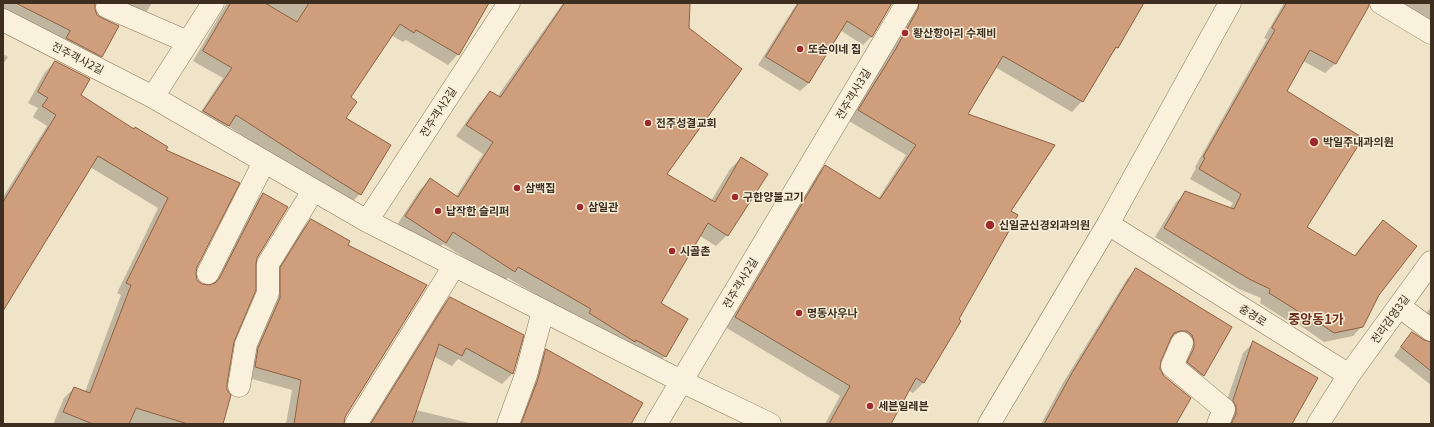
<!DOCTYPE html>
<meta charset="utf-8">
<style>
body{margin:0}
#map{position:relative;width:1434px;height:427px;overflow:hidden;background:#f0e4c8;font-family:Georgia,serif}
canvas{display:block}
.frame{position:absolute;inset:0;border:4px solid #3d2e20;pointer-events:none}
</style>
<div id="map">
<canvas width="1434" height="427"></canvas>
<div class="frame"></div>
</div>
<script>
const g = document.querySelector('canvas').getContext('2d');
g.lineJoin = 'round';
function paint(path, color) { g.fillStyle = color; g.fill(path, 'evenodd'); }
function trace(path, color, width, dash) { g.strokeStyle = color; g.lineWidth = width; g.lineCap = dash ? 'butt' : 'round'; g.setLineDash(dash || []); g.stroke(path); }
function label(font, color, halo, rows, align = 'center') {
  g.font = font + ' Georgia,"Noto Sans KR",serif'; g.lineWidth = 3; g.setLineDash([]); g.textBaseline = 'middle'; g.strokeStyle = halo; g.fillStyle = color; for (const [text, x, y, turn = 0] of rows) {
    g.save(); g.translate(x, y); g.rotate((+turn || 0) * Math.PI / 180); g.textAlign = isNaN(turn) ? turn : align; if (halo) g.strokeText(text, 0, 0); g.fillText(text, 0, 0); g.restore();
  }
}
const shadow = new Path2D(`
 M 3,3 L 95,3 L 94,3 L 101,56 L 93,65 L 63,40 L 3,9 Z
 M 98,3 L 152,3 L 147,11 L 139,19 Z
 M 227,3 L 481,3 L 458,54 L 448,65 L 406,40 L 403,42 L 391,35 L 349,98 L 345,119 L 360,194 L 350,204 L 313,182 L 228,126 L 218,136 L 194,122 L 223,78 L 193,61 Z
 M 563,3 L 689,3 L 665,174 L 711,201 L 730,169 L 741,158 L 727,235 L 716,246 L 700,236 L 660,303 L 665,356 L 654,368 L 581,321 L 508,278 L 503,282 L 443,244 L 434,254 L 395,228 L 419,191 L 430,179 L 456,196 L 483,154 L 456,136 L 479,104 L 490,93 L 497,97 Z
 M 797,3 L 891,3 L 871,37 L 863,45 L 840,30 L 809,83 L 800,91 L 758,65 Z
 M 906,3 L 1143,3 L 1117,48 L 1110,55 L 1082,101 L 1072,112 L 995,67 L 966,115 L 1010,211 L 958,319 L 960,321 L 923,383 L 913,393 L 908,390 L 890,424 L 825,424 L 840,396 L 725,327 L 815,176 L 825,166 L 878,199 L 906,155 L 849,121 Z
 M 1284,3 L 1368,3 L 1368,6 L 1335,64 L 1325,73 L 1303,61 L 1286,92 L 1306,227 L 1353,257 L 1374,230 L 1383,221 L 1378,295 L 1362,326 L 1353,336 L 1324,342 L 1295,322 L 1293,324 L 1260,303 L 1261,298 L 1239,289 L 1155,237 L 1176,202 L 1186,193 L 1230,208 L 1233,203 L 1190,179 L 1196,168 L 1195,167 L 1267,39 L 1264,38 Z
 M 1384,3 L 1431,3 L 1431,30 Z
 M 3,54 L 8,57 L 3,64 Z
 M 55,62 L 80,95 L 165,150 L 196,267 L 195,274 L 196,280 L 202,285 L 211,286 L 253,204 L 263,194 L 256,257 L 233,342 L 226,384 L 222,424 L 56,424 L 54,422 L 64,398 L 74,388 L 85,392 L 121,295 L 117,293 L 158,208 L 90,167 L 3,309 L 3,197 L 47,126 L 33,117 L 38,108 L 28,103 L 45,72 Z
 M 311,220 L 347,245 L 344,417 L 343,424 L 286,424 L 292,390 L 245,377 L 271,279 L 301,230 Z
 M 1136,270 L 1230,327 L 1203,375 L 1194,384 L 1179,372 L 1177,340 L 1169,340 L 1160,361 L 1159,370 L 1175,424 L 1041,424 L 1063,383 L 1127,279 Z
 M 450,298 L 513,371 L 512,374 L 502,384 L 458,359 L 452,366 L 433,356 L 416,410 L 473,424 L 368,424 L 440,308 Z
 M 1431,307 L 1431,328 L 1421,320 Z
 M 1413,333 L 1423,341 L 1431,343 L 1431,385 L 1394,356 L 1405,341 Z
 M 1253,343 L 1290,424 L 1226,424 L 1223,412 L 1243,353 Z
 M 546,350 L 627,424 L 516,424 L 536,360 Z`);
const building = new Path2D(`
 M 16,3 L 95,3 L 95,9 L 97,15 L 102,18 L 119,26 L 102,57 L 66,38 L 70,31 Z
 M 231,3 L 265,3 L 297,22 L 309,3 L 489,3 L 459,55 L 416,30 L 414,33 L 400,24 L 351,97 L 357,102 L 346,118 L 391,145 L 361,195 L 324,172 L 236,115 L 229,126 L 203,111 L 232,68 L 203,51 Z
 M 565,3 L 690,3 L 689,28 L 742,69 L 667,174 L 715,202 L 741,157 L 768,174 L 728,236 L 708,223 L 661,303 L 688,319 L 666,357 L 636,340 L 635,342 L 589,313 L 591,309 L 518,267 L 515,272 L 453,232 L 446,243 L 405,216 L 430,178 L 458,197 L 493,142 L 466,125 L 490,91 L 500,97 Z
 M 799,3 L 892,3 L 872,37 L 847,21 L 809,83 L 766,57 Z
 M 919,3 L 1144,3 L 1118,48 L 1116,47 L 1083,102 L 1003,56 L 968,114 L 1055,145 L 1011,211 L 1018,215 L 959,319 L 961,321 L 924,383 L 916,378 L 891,424 L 829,424 L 850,386 L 735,317 L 825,165 L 880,199 L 916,145 L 858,110 L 894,52 L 918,9 Z
 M 1287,3 L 1369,3 L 1369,6 L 1336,64 L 1310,50 L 1287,91 L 1363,138 L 1307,227 L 1355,256 L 1383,220 L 1417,246 L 1379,295 L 1363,327 L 1334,333 L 1305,313 L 1304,315 L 1269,293 L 1270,289 L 1249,279 L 1164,228 L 1185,191 L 1234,209 L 1241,194 L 1199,169 L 1205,158 L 1203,157 L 1275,30 L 1272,28 Z
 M 55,61 L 90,79 L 81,95 L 134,129 L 135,127 L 168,147 L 166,150 L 240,183 L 197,267 L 196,274 L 197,280 L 202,284 L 209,285 L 215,283 L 219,279 L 263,193 L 288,207 L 257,258 L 256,264 L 256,290 L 234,342 L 227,384 L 227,390 L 231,395 L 223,424 L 188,424 L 136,408 L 129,424 L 93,424 L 63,412 L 74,387 L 90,393 L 131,285 L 126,283 L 168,198 L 98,156 L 3,311 L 3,202 L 56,115 L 42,106 L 48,98 L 38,92 Z
 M 311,219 L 350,241 L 348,245 L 427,285 L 345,417 L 344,424 L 294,424 L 301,380 L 255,367 L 258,348 L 280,298 L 280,268 Z
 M 1136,268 L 1232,327 L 1204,376 L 1187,362 L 1194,348 L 1194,341 L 1192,335 L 1187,331 L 1180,331 L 1174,333 L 1171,338 L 1161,361 L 1160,369 L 1164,376 L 1191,398 L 1176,424 L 1044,424 L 1072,373 Z
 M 450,297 L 524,335 L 513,374 L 466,348 L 462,356 L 439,344 L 412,424 L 371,424 Z
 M 1412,332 L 1424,340 L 1431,342 L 1431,371 L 1401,347 Z
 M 1253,341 L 1318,378 L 1292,424 L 1231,424 L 1236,414 L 1236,406 L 1233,401 Z
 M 546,349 L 643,403 L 631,424 L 521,424 L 538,379 Z`);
const minor = new Path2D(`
 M 1381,3 L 1431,33
 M 107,7 L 188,42
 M 3,20 L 153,97 L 367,221 L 681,381 L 770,424
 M 153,97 L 213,3
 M 367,221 L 509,3
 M 1108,224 L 1349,375 L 1318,424
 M 208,273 L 264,162
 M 1399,306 L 1431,330
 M 1182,343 L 1172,366 L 1224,409 L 1218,424
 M 1349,375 L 1431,262
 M 239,386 L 246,344 L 268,293 L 268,264 L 313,191
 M 356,424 L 454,266
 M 508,424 L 526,375 L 543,311
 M 656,424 L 907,3`);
const tertiary = new Path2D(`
 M 989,424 L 1108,224 L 1230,3`);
const markers = [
 [905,33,4,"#9e2a2b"],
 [800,49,4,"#9e2a2b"],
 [648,123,4,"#9e2a2b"],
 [1314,142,5,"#9e2a2b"],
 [517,188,4,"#9e2a2b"],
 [735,197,4,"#9e2a2b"],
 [580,207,4,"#9e2a2b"],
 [438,211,4,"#9e2a2b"],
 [990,225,5,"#9e2a2b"],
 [672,251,4,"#9e2a2b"],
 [799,313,4,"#9e2a2b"],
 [870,406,4,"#9e2a2b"]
];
const poiNames = [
 ["황산항아리 수제비",913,33],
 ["또순이네 집",808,49],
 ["전주성결교회",656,123],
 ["박일주내과의원",1323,142],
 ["삼백집",525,188],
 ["구한양불고기",743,197],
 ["삼일관",588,207],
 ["납작한 슬리퍼",446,211],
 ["신일균신경외과의원",999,225],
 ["시골촌",680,251],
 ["명동사우나",807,313],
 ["세븐일레븐",878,406]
];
const streetNames = [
 ["전주객사2길",78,58,27],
 ["전주객사3길",853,94,-59],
 ["전주객사2길",438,112,-57],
 ["전주객사2길",740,283,-59],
 ["충경로",1253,315,32],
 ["전라감영3길",1390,319,-54]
];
const quarterNames = [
 ["중앙동1가",1316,319]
];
paint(shadow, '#0003');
paint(building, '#cf9f7d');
trace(building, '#8d5f41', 1);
trace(minor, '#8d765c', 23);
trace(tertiary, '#8d765c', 23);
trace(minor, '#faf1dc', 22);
trace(tertiary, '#faf1dc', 22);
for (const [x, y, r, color] of markers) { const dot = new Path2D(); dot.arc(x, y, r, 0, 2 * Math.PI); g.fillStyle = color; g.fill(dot); trace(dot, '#f7eed8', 1.5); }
label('bold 11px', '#3d2e20', '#f7eed8', poiNames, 'left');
label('11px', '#3d2e20', '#f7eed8', streetNames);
label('bold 13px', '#6b2e1e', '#f7eed8', quarterNames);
</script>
